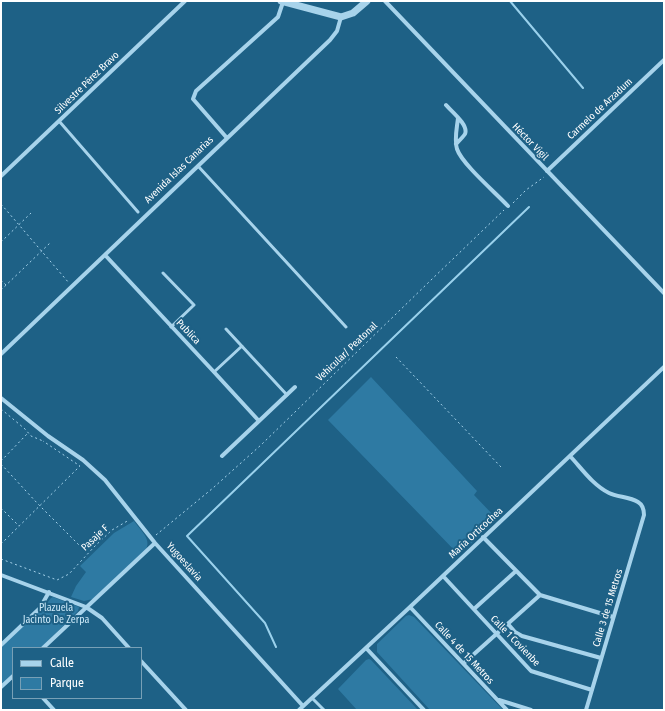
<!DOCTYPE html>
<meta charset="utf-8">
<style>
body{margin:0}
#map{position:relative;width:665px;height:711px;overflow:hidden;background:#1e6186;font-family:"Fira Sans Condensed",sans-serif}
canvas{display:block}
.frame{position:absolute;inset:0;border:2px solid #fff;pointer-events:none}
.legend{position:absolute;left:12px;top:647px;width:130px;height:52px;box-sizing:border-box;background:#1e6186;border:1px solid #78a0b6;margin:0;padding:5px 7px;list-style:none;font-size:12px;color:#fff}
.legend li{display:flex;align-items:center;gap:8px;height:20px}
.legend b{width:20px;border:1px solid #78a0b6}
</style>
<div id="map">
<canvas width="665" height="711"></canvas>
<div class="frame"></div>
<ul class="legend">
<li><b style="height:5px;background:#a7d3eb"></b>Calle</li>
<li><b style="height:11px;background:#2e7aa3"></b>Parque</li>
</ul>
</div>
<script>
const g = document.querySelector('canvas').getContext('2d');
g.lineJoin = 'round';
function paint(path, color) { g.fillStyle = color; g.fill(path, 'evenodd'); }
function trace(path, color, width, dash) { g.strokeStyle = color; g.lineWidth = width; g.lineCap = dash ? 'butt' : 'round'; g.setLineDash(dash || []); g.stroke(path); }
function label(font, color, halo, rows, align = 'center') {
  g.font = font + ' "Fira Sans Condensed",sans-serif'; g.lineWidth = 4; g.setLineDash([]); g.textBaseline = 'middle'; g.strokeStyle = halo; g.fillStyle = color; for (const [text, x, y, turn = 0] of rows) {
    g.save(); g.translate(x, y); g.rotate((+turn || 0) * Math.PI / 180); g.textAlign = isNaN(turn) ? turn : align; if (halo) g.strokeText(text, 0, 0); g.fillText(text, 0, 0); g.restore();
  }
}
const green = new Path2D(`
 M 371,377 L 477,491 L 474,495 L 497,519 L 459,555 L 328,420 Z
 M 134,521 C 139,529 152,539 146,549 L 93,599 L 84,601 L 71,597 L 76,586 L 86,572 L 80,566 L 114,533 Z
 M 53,597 L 79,607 L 78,611 L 41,648 L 13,648 L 13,674 L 1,685 L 1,647 L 44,607 L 51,598 Z
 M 409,615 L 414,617 L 503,710 L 430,710 L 377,652 L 377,644 L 406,616 Z
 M 369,659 L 371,660 L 418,710 L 357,710 L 338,689 L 366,660 Z`);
const stream = new Path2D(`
 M 510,1 L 583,88
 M 276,647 L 265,623 L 187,536 L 529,207`);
const path = new Path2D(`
 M 513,203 L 526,190 L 544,177
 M 1,204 L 69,283
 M 1,242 L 31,213
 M 1,280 L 6,285
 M 1,290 L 51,242
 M 396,357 L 501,467
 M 1,409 L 25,429 L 31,436 L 43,441
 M 1,461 L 28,433
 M 1,464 L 38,504 L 87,553
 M 1,508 L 19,526
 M 156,535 L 213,488 L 261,445 L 430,281 L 504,210
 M 1,544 L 80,466 L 43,441
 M 1,559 L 57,580 L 69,574 L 95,546 L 112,530 L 129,520`);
const service = new Path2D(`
 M 59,121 L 138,212
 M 198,166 L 346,327
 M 163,273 L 194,305 L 171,327
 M 226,329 L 287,395
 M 214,372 L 242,346
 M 312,698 L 324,710`);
const minor = new Path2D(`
 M 385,1 L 664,293
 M 446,105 C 451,111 469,125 465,134 C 463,137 459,141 456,144
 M 458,118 C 457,128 454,139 457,149 C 462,164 496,193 508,206
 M 227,138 L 193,99 L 196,91 L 278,17 L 283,2
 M 547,171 L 664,60
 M 1,176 L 185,1
 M 105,255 L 214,372 L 259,421
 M 1,354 L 330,40 L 337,31 L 341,17
 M 1,398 L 48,436 L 83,460 L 105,480 L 155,543 L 303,706
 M 222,456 L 295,387
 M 570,456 C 582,469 593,485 609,493 C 617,497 630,497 638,502 C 643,505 644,510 644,515 L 586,710
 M 483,537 L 540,595 L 613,617
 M 1,575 L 86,607 L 102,618 L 129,648
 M 443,576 L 531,671 L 592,690
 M 410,607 L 507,710
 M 474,609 L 516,571
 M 508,624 L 515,632 L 522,636 L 601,658
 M 1,645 L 40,608 L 49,592
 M 43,648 L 155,543
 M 366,648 L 424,710
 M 141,661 L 186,710
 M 464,663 L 540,595
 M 1,687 L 13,676
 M 43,698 L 54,710
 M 499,700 L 531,710
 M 299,710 L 410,607 L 664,367`);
const tertiary = new Path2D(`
 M 281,1 L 341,17 L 353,13 L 367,1`);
const streetNames = [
 ["Silvestre Pérez Bravo",87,83,-44],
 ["Carmelo de Arzadum",600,109,-43],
 ["Héctor Vigil",530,142,46],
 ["Avenida Islas Canarias",179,170,-44],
 ["Publica",188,332,46],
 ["Vehicular/ Peatonal",347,352,-44],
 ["María Orticochea",476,533,-43],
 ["Pasaje F",95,538,-43],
 ["Yugoeslavia",184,562,48],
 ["Calle 3 de 15 Metros",608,608,-73],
 ["Calle 1 Covienbe",515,641,46],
 ["Calle 4 de 15 Metros",464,653,47]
];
const parkNames = [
 ["Plazuela",56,608],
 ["Jacinto De Zerpa",56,620]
];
paint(green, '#2e7aa3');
trace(stream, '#9ad1ec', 2);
trace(path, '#a7d3eb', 1, [2, 3]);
trace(service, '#a7d3eb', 3);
trace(minor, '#a7d3eb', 4);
trace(tertiary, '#a7d3eb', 7);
label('10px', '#fff', '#1e6186', streetNames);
label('10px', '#cce9f8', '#1e6186', parkNames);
</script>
